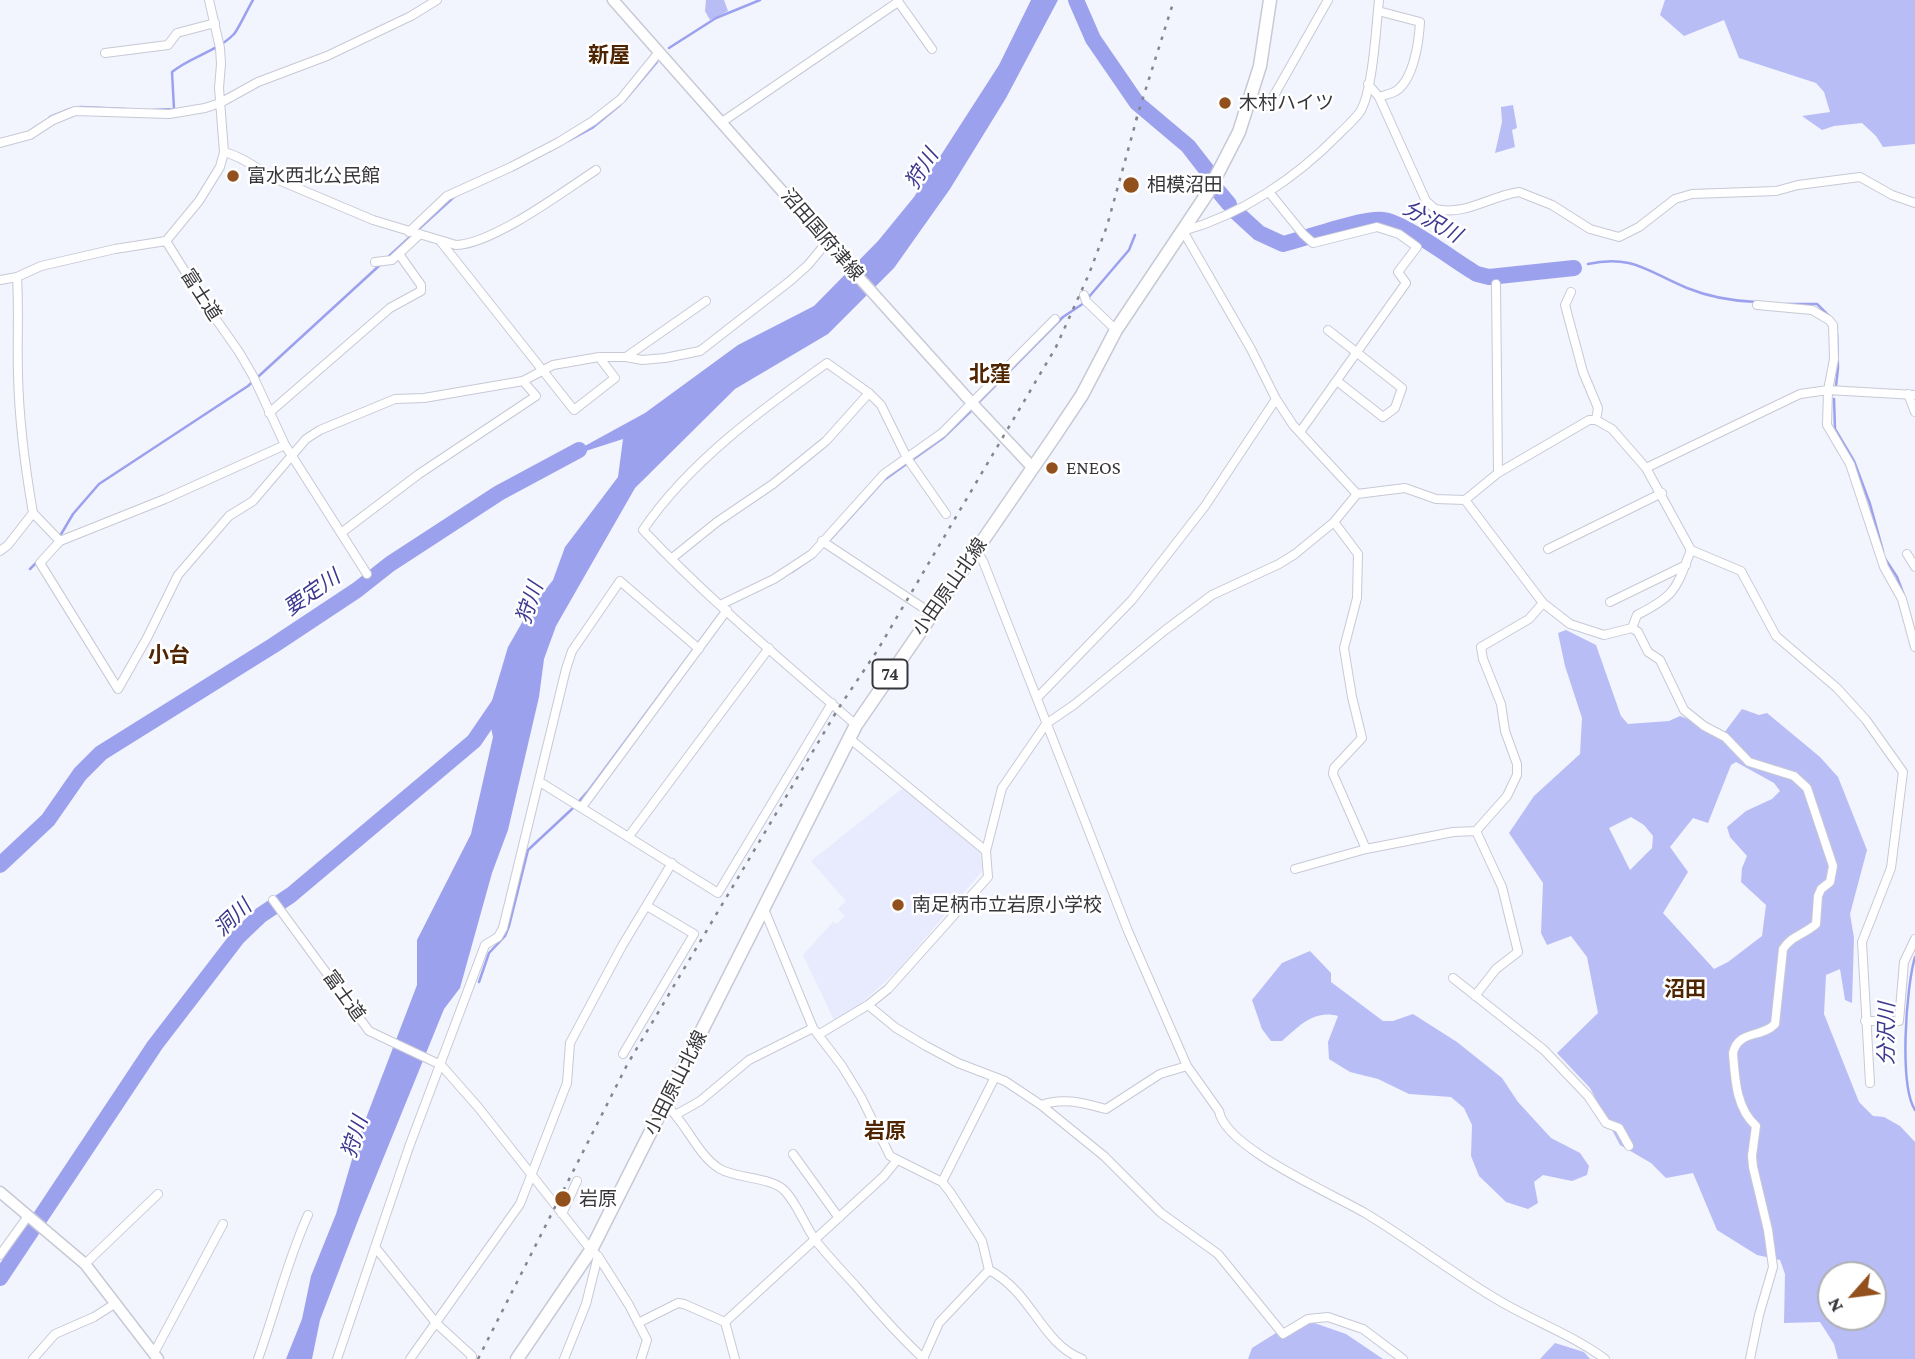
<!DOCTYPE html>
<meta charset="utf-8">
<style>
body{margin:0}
#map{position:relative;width:1915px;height:1359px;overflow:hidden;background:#f2f4fe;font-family:"Crimson Pro",serif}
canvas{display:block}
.north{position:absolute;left:1817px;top:1261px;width:70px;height:70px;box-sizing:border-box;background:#fff;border:2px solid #afafb1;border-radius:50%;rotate:242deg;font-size:19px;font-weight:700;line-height:28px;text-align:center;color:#36363b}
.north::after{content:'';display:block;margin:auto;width:24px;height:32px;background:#92501d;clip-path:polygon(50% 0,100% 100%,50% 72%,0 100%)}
</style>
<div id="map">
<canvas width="1915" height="1359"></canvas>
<div class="north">N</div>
</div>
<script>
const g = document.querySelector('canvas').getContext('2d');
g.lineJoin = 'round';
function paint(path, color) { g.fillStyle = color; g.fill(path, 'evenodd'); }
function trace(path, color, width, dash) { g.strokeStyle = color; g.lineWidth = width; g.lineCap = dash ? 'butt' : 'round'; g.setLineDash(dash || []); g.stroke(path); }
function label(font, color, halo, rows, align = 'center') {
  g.font = font + ' "Crimson Pro","Noto Sans JP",serif'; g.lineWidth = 5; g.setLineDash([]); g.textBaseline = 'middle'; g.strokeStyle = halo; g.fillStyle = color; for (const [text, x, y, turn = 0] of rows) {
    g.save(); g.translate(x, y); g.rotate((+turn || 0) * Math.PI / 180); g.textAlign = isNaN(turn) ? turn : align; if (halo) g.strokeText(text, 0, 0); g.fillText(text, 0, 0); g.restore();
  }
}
const built = new Path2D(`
 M 903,788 L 980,852 L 983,870 L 897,971 L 857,1007 L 834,1020 L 803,955 L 833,922 L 837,924 L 845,916 L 838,909 L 846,901 L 811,861 Z`);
const green = new Path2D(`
 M 706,0 L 724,0 L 728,11 L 710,20 L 705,11 Z
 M 1665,0 L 1915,0 L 1915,144 L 1883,147 L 1876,136 L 1862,123 L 1834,126 L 1822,130 L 1802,116 L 1830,112 L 1824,92 L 1816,83 L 1739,58 L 1724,20 L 1684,36 L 1660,15 Z
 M 1513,105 L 1517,128 L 1512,130 L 1515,147 L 1495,153 L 1502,122 L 1501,107 Z
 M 1566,630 L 1596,645 L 1621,716 L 1628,724 L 1669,721 L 1680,716 L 1724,733 L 1742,709 L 1759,715 L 1767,713 L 1820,757 L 1838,777 L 1867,850 L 1850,914 L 1854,938 L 1852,1003 L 1845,1000 L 1840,969 L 1826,975 L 1824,1014 L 1859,1102 L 1873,1116 L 1884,1117 L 1900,1126 L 1915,1142 L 1915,1359 L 1838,1359 L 1834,1344 L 1820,1322 L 1784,1323 L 1785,1274 L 1780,1260 L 1757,1255 L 1717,1230 L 1693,1173 L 1666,1178 L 1651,1163 L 1620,1145 L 1590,1088 L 1557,1053 L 1598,1013 L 1587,957 L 1571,936 L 1547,945 L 1541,933 L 1543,883 L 1509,833 L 1534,796 L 1580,754 L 1582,718 L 1565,666 L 1558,633 ZM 1736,762 L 1774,783 L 1780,791 L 1772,799 L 1746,811 L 1727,827 L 1730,837 L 1747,856 L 1742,868 L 1741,882 L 1766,905 L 1762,936 L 1728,962 L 1714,969 L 1663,913 L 1688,872 L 1670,847 L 1693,818 L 1708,823 L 1731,765 ZM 1631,817 L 1644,825 L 1653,836 L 1652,848 L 1630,870 L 1609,828 ZM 1831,1275 L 1873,1275 L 1873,1317 L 1831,1317 Z
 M 1310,951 L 1331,973 L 1331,982 L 1383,1021 L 1393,1021 L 1413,1014 L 1457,1042 L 1502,1078 L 1518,1102 L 1551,1138 L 1580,1153 L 1589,1166 L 1587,1175 L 1572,1181 L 1543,1175 L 1534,1182 L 1538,1203 L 1528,1209 L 1506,1202 L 1479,1176 L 1471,1156 L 1472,1125 L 1464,1108 L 1451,1097 L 1409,1094 L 1378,1079 L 1350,1072 L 1329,1059 L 1328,1042 L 1338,1016 C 1314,1009 1298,1027 1282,1041 L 1271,1041 L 1262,1029 L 1252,1000 L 1282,963 Z
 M 1300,1318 L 1346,1334 L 1383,1359 L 1248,1359 L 1252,1348 Z
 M 1555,1343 L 1584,1352 L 1590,1359 L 1540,1359 Z`);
const water = new Path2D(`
 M 1031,0 L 1058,0 L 1006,98 L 950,189 L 894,268 L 828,334 L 735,389 L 635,488 L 556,626 L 544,659 L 539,697 L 508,830 L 492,873 L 460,988 L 444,1009 L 359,1218 L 320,1320 L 312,1359 L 286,1359 L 302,1319 L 311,1276 L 336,1214 L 358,1139 L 417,985 L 417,940 L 471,834 L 493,737 L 488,714 L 508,647 L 528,612 L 553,580 L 565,547 L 618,477 L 623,439 L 561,459 L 645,413 L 738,345 L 814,306 L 878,241 L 914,197 L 999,65 Z`);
const stream = new Path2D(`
 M 669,48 L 716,18 L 760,0
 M 625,100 L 657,62
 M 80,107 L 126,109
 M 153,110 L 174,109 L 172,72 C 190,57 218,51 234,34 C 238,30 248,8 253,0
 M 50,117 L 70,109
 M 568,141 L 592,128 L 620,105
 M 513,170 L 553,149
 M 388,257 L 455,196
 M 1588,264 C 1632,254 1648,272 1687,288 C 1709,297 1732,301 1756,302
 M 1088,298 L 1129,250 L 1135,235
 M 1787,304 L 1817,304 L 1831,318
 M 1836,386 L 1838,368 L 1837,334
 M 1834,399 L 1835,429 L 1854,461 L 1870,504 L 1883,551
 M 977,404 L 1063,317 L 1084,303
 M 60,536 L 73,514 L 99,484 L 248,386 L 381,264
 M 829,541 L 884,480 L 943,438 L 973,409
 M 1884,557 L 1897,577 L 1905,598
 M 30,569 L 37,562
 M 792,572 L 812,558
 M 1915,957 C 1906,987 1899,1085 1915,1110
 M 479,982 L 489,953 L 505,936 L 509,926 L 528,850 L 572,809 L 589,790 L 722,611`);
const river = new Path2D(`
 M 1076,0 L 1093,39 L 1137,103 L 1188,146 L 1209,173
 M 1219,192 L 1229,204
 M 1236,212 L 1259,233 L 1283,244 C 1307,238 1361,218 1383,220 C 1404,222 1456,262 1477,274 L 1489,277 L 1574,268
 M 0,865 L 48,820 L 80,774 L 101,753 L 274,645 L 357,590 L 390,564 L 499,493 L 579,450
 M 0,1278 L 155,1045 L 238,937 L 261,915 L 291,895 L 474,741 L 500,703`);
const street = new Path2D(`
 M 209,0 L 220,48 L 221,64 L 219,88 L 224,152 L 220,167 L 199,201 L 166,241 L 206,305 L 239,352 L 253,376 L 285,445 L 367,574
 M 897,0 L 932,49
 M 1378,11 L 1420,22 C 1419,41 1414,79 1396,91 C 1391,94 1384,95 1379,97
 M 105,53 L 168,45 L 177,33 L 215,23
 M 1368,84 L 1379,97 L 1426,201 L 1435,209 C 1466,216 1490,196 1519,192 L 1552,205 L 1590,229 L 1619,237 L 1639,227 L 1675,199 L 1692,194 L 1776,191 L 1798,185 L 1860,177 L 1892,195 L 1915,203
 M 1250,102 L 1268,106 L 1328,0
 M 722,122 L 898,2
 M 0,143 L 30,135 L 53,120 L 75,111 L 169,114 L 205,108 L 220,103 L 258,82 L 327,56 L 411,16 L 437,0
 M 224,152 C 244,157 258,170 276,179 L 373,220 L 456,245 C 493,244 564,191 596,170
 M 1269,192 L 1303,234 L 1313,243 L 1377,227 L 1399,234 L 1417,247 L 1398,272 L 1406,283 L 1300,432
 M 409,232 L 447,196 L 511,167 L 559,142 L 593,121 L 621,99 L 659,52
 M 441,242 L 574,410 L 615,378 L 599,357
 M 375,262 L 392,260 L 420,234
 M 0,280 L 17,277 L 41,266 L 115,249 L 166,241
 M 1496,284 L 1498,473
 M 1571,292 L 1565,305 L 1583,372 L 1598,408 L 1596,420
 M 1084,295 L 1086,301 L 1116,330
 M 1757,305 L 1812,310 L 1829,320 L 1833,325 L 1834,359 L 1828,390 L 1827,425 L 1850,464 L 1884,567 L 1902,599 L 1915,647
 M 1328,330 L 1402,388 L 1395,408 L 1383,417 L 1337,381
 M 626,357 L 706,301
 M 869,393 L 881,405 L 907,458 L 946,514
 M 1908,394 L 1915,412
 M 269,413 L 390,308 L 421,291 L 421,285 L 399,254
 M 285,445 L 165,499 L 60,541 L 40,563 L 118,689 L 147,638 L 178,575 L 229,516 L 253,501 L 306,439 L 320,430 L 395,399 L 424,398 L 523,381 L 553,365 L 599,357 L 626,357 L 642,360 L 665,358 L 700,351 L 790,281 L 808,265 L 827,242
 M 1646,468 L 1800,394 L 1828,390 L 1915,395
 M 1357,494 L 1293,425 L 1276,399 L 1251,349 L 1183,231 C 1241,215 1296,178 1338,135 C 1345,128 1354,120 1360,112 C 1373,91 1376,27 1379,0
 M 1465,500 L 1498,473 L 1589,420 L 1596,420 L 1612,429 L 1646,468 L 1691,550 L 1741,571 L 1776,636 L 1837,688 L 1866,720 L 1903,772 L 1891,868 L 1862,942 L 1870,1083
 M 33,513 L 60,541
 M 1334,522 L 1358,554 L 1357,598 L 1344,648 L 1352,697 L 1362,738 L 1334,768 L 1333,774 L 1366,849 L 1453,832 L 1476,831 L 1507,796 L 1517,775 L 1517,764 L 1505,731 L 1501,704 L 1483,659 L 1481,647 L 1529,619 L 1543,603
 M 341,533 L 419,474 L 536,396 L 523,381
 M 822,541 L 931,613
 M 975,549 L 983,561 L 1128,931 L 1187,1066 L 1219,1111 C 1225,1148 1333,1194 1365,1213 C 1410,1240 1452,1273 1498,1300 C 1533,1321 1573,1335 1605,1359
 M 1548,549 L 1662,493
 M 0,551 L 8,545 L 33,513 C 25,467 19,421 18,374 C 17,341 19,309 17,277
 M 1907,554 L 1915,567
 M 671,559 L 717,522 L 773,484 L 826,441 L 869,393 L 827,363 C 762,409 688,463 643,530 C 709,600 784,662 856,725
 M 1610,602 L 1686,565
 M 720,605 L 774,579 L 812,554 L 884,474 L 942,433 L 1055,319
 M 1632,628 L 1638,632 L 1648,652 L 1660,660 L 1684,710 L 1704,726 L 1725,737 L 1749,762 L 1794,776 L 1807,788 L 1833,866 L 1830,882 L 1821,889 L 1818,896 L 1816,924 C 1805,934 1791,936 1783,949 L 1775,1024 C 1762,1038 1738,1030 1733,1053 C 1735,1079 1736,1108 1756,1126 L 1752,1156 L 1753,1167 L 1768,1230 L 1773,1267 L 1759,1315 L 1750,1359
 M 1632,628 L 1637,615 C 1677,595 1676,588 1691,550
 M 1037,698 L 1132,600 L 1205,506 L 1276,399
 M 849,738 L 986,851
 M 540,782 L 718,893 L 832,703
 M 582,807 L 727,610
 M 629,836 L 769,648
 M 1295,869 L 1366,849
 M 273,900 L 369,1031 L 441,1065 L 478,1107 L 591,1250 L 598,1256 L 629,1305 L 647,1340 L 641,1359
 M 764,909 L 813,1028 L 842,1066 L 861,1097 L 890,1156 L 942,1182 L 950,1192 L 982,1241 L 989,1270 C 1033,1293 1040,1342 1082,1359
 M 1453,978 L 1544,1050 L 1588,1096 L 1606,1123 L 1619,1128 L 1629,1146
 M 1475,996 L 1496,969 L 1518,952 L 1502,887 L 1476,831
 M 868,1005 L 896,1028 L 926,1046 L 958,1063 L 1005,1081 L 1041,1105 L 1104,1156 L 1161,1213 L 1218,1254 L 1283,1334 L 1308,1319 L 1328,1317 L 1363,1329 L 1403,1359
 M 1865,1021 L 1899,1021 L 1904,962 L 1915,939
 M 818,1035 L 868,1005 L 888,989 L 988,877 L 986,851 L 1002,788 L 1046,724 L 1075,704 L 1164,631 L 1212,595 L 1279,564 L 1295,554 L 1334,522 L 1357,494 L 1405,488 L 1436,499 L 1465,500 L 1543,603 L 1570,624 L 1604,635 L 1632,628
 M 623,1054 L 694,934 L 647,906
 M 665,1104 C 686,1122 697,1155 720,1169 C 738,1179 772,1177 785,1191 C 798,1205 805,1226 816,1241 C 828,1256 842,1271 855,1285 C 877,1311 899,1336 924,1359
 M 1041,1105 C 1064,1097 1083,1103 1106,1109 L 1160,1074 L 1187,1066
 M 677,1114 L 700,1101 L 749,1060 L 813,1028
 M 793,1154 L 839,1218
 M 942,1182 L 995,1077
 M 562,1214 L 577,1181
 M 375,1247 L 436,1323 L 472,1356 L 471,1359
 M 0,1255 L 28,1216
 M 85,1264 L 158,1194
 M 725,1322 L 884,1176 L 897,1160
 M 638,1323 L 678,1303 L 684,1304 L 725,1322 L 735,1359
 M 154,1353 L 223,1224
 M 33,1359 L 55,1334 L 94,1317 L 116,1303
 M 258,1359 C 275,1312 287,1261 308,1215
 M 337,1359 L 409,1147 L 485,945 L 498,937 L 503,928 L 566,669 L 572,651 L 620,581 L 699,649
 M 410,1359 L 520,1204 L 567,1083 L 570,1043 L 622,946 L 672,863
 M 564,1359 L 586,1304 L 598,1256
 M 923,1359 L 939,1323 L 989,1270`);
const secondary = new Path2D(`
 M 613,0 L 827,242 L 971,402 L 1033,468
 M 0,1192 L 85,1264 L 158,1359`);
const primary = new Path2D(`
 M 517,1359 L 591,1250 L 856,725 L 1054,437 L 1082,395 L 1116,330 L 1207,194 L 1239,132 L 1260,66 L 1270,0`);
const rail = new Path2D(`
 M 1136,120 L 1174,0
 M 478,1359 L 627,1065 L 838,709 L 877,651 L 1056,347 L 1089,274 L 1107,226 L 1138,114`);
const markers = [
 [1225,103,7,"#92501d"],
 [233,176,7,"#92501d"],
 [1131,185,9,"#92501d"],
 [1052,468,7,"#92501d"],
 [898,905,7,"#92501d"],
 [563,1199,9,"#92501d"]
];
const shields = [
 [890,674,35]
];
const shieldNames = [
 ["74",890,674]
];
const poiNames = [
 ["木村ハイツ",1239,103],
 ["富水西北公民館",247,176],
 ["相模沼田",1147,185],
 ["ENEOS",1066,468],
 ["南足柄市立岩原小学校",912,905],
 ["岩原",579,1199]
];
const streetNames = [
 ["沼田国府津線",822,235,49],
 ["富士道",201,295,57],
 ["小田原山北線",950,587,-55],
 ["富士道",344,996,54],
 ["小田原山北線",676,1083,-63]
];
const neighbourhoodNames = [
 ["新屋",609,56],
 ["北窪",990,375],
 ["小台",169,656],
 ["沼田",1685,990],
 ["岩原",885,1132]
];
const waterNames = [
 ["狩川",922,169,-58],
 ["分沢川",1432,222,29],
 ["要定川",312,593,-35],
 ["狩川",530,603,-71],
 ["洞川",233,918,-44],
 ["分沢川",1887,1034,-89],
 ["狩川",355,1137,-72]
];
paint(built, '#e8eafe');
paint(green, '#b9bdf6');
paint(water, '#9ca1ee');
trace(stream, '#9ca1ee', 2.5);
trace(river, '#9ca1ee', 16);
trace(street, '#c7c9d5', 10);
trace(secondary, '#c7c9d5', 13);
trace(primary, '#c7c9d5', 15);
trace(street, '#fff', 8);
trace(secondary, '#fff', 10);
trace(primary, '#fff', 12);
trace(rail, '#85868d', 2.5, [3.5, 7]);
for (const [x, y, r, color] of markers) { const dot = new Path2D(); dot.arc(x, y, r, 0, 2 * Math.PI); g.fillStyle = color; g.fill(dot); trace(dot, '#fff', 2.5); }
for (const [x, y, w] of shields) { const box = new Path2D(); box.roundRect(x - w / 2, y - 14.5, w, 29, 5); g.fillStyle = '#fff'; g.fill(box); trace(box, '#36363b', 2); }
label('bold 18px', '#36363b', null, shieldNames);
label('19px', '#36363b', '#fff', poiNames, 'left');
label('19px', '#36363b', '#fff', streetNames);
label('bold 21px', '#4f2400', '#fff', neighbourhoodNames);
label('italic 21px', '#3d3790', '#fff', waterNames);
</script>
